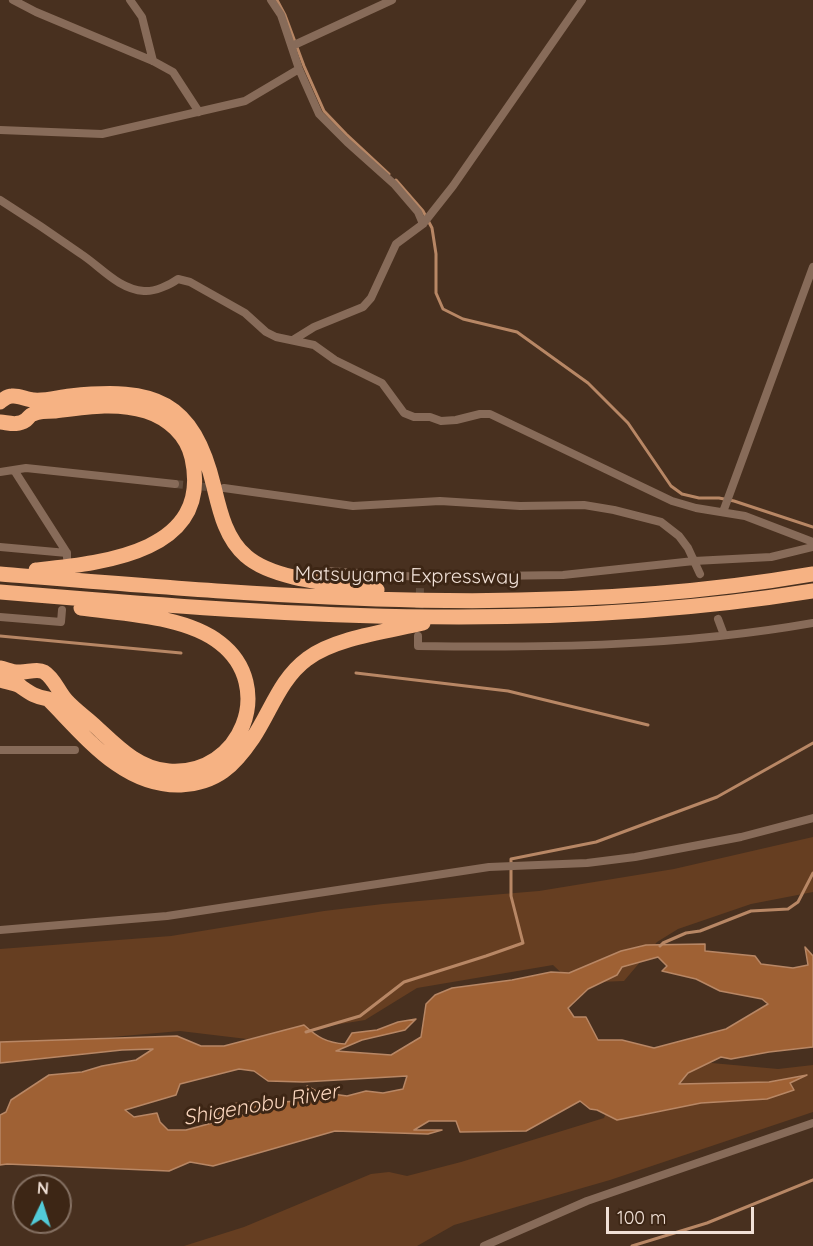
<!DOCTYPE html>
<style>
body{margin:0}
#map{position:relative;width:813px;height:1246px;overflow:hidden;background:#48301f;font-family:Quicksand,sans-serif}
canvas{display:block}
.north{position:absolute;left:12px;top:1174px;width:60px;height:60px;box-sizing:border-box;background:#3d2615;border:2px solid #857163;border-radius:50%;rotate:4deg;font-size:16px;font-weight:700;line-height:24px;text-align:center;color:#f1e1d7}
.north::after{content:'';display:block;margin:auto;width:21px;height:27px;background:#52cbd8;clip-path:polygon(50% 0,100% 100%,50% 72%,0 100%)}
.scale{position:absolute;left:606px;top:1207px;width:148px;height:27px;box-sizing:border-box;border:3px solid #f1e1d7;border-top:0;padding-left:8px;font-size:18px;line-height:21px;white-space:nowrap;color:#f1e1d7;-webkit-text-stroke:4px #3d2615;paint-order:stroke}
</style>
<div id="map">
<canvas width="813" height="1246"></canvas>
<div class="north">N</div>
<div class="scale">100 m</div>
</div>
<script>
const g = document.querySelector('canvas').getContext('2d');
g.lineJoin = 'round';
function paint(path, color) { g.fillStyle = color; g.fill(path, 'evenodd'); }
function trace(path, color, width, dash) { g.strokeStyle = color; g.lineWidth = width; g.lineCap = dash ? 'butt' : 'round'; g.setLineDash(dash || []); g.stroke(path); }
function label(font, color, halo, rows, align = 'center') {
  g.font = font + ' Quicksand,sans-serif'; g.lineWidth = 6; g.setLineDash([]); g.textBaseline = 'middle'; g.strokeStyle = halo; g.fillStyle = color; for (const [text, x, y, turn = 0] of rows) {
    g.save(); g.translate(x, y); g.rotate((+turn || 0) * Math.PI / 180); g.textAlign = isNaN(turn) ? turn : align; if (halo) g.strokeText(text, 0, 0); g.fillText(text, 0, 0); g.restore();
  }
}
const green = new Path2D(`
 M 813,837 L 813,892 L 751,904 L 678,929 L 657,942 L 624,981 L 572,983 L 553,965 L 417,988 L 365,1020 L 247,1039 L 180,1031 L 55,1042 L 0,1050 L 0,949 L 171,936 L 324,911 L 383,904 L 539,891 L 674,869 Z
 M 678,1060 L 778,1069 L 813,1065 L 813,1112 L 610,1180 L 454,1225 L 417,1246 L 184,1246 L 244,1227 L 371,1174 L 389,1172 L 407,1176 L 461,1162 L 604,1118 L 612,1097 Z`);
const water = new Path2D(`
 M 705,944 L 705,951 L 755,956 L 761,964 L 793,968 L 808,965 L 805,947 L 813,956 L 813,1047 L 769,1052 L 731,1059 L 721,1057 L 688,1073 L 679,1084 L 769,1082 L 807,1075 L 790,1083 L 794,1090 L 767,1099 L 701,1103 L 617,1120 L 597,1110 L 590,1109 L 580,1101 L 526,1131 L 460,1132 L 456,1121 L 429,1121 L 414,1130 L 442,1130 L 428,1134 L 335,1131 L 213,1166 L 190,1162 L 169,1171 L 7,1164 L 0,1165 L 0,1115 L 6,1112 L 11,1100 L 49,1075 L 82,1072 L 102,1066 L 136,1060 L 153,1049 L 122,1050 L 0,1063 L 0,1042 L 177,1036 L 201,1046 L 224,1046 L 304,1025 C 317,1037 327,1043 345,1044 L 352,1033 L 377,1030 L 398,1022 L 416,1019 L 405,1030 L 362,1040 L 336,1051 L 391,1055 L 421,1037 L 426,1004 L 435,995 L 452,988 L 512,980 L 551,972 L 569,973 L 621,951 L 646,945 ZM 658,957 L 667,966 L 662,971 L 696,979 L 720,991 L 762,999 L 768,1004 L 726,1029 L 654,1048 L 622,1040 L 598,1040 L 586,1017 L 574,1017 L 568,1008 L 588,989 L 617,975 L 622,967 ZM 239,1069 L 254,1071 L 268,1081 L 303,1082 L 407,1076 L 403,1089 L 383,1093 L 366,1091 L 347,1096 L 318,1092 L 307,1086 L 310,1096 L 296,1101 L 283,1102 L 277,1109 C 249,1097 233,1102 206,1114 L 217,1116 L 229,1110 L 249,1113 L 186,1130 L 168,1130 L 160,1122 L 157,1113 L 134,1117 L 125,1110 L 176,1095 L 180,1084 Z`);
const stream = new Path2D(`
 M 277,0 L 285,15 L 304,66 L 324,111 L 346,134 L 389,174
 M 396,180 L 423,211 L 432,228 L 436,254 L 436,293 L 443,309 L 463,319 L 517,332 L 588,383 L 628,423 L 671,486 L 682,494 L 699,498 L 719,498 L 734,501 L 813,527
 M 0,636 L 181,653
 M 356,673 L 508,691 L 648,725
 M 660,946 L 663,943 L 686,933 L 700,931 L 751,911 L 788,909 L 798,902 L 813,873
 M 306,1032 L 360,1016 L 404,982 L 486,956 L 523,943 L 511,896 L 511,859 L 596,842 L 717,797 L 813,743
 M 632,1246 L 707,1223 L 813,1180`);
const streetTunnel = new Path2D(`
 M 175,484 L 216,488
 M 419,620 L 420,588`);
const street = new Path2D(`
 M 13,0 L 36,12 L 153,61 L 173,72 L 199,112
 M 130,0 L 142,17 L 153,61
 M 271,0 L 281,15 L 299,69 L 319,114 L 347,142 L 394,184 L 418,212 L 423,224
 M 292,46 L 392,0
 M 0,130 L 102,134 L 245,101 L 299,69
 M 0,200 C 27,217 54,235 81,254 C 101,267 118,289 144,291 C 154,292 170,285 178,279 L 190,282 L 245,313 L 266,332 L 276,337 L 314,345 L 335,360 L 382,383 L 404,413 L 414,417 L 430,417 L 441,421 L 456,420 L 480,414 L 490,414 L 672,501 L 696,508 L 745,516 L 813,542
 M 293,340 L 314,327 L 363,307 L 371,298 L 396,244 L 423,224 L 453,186 L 582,0
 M 14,470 L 67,553 L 67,558
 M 0,472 L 26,468 L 175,484
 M 224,488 L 353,506 L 440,501 L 520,506 L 584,505 L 614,510 L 661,522 L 679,536 L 688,548 L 700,574
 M 723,512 L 813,267
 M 0,547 L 67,553
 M 328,571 L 420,577 L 563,575 L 694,561 L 771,557 L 813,547
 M 0,617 L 61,622 L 62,610
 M 718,619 L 724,635
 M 418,636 L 418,646 C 550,648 683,646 813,623
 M 0,750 L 75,750
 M 0,930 L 167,916 L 489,867 L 587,863 L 635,857 L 741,837 L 813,818
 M 484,1246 L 587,1201 L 813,1123`);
const highway = new Path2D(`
 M 0,402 C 4,399 7,396 12,396 C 19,395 27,400 34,400 C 46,401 59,397 70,396 C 155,387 193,400 214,487 C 220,512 226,539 246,556 C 274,581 339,584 377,590
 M 0,422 C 10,423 17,426 26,420 C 28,418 30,415 33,414 C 39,411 49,411 55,411 C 86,407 116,402 146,411 C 168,418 187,435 192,458 C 213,553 102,563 36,570
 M 0,574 C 270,596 544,621 813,574
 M 0,592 C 272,615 542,635 813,591
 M 0,668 C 6,669 12,672 18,672 C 26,673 37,668 44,672 C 54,678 58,691 66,700 C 74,709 84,716 93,724 C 115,744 137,769 169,771 C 242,776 276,686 220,643 C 186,616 124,614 81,608
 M 0,680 C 6,682 15,683 20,686 C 30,693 35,697 48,699 C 85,736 123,787 181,785 C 217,783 234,766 253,738 C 271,711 280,679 307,659 C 334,638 389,631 423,623`);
const streetNames = [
 ["Matsuyama Expressway",407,576,1]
];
const waterNames = [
 ["Shigenobu River",261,1105,-10]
];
paint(green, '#663e21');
paint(water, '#9f6134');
trace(water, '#b88765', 1.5);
trace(stream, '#b88765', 3);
trace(streetTunnel, '#614b3b', 8, [8, 4]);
trace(street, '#876b59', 8);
trace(highway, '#f6b283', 15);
label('20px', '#f1e1d7', '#3d2615', streetNames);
label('italic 21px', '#f9d5bd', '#3d2615', waterNames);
</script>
